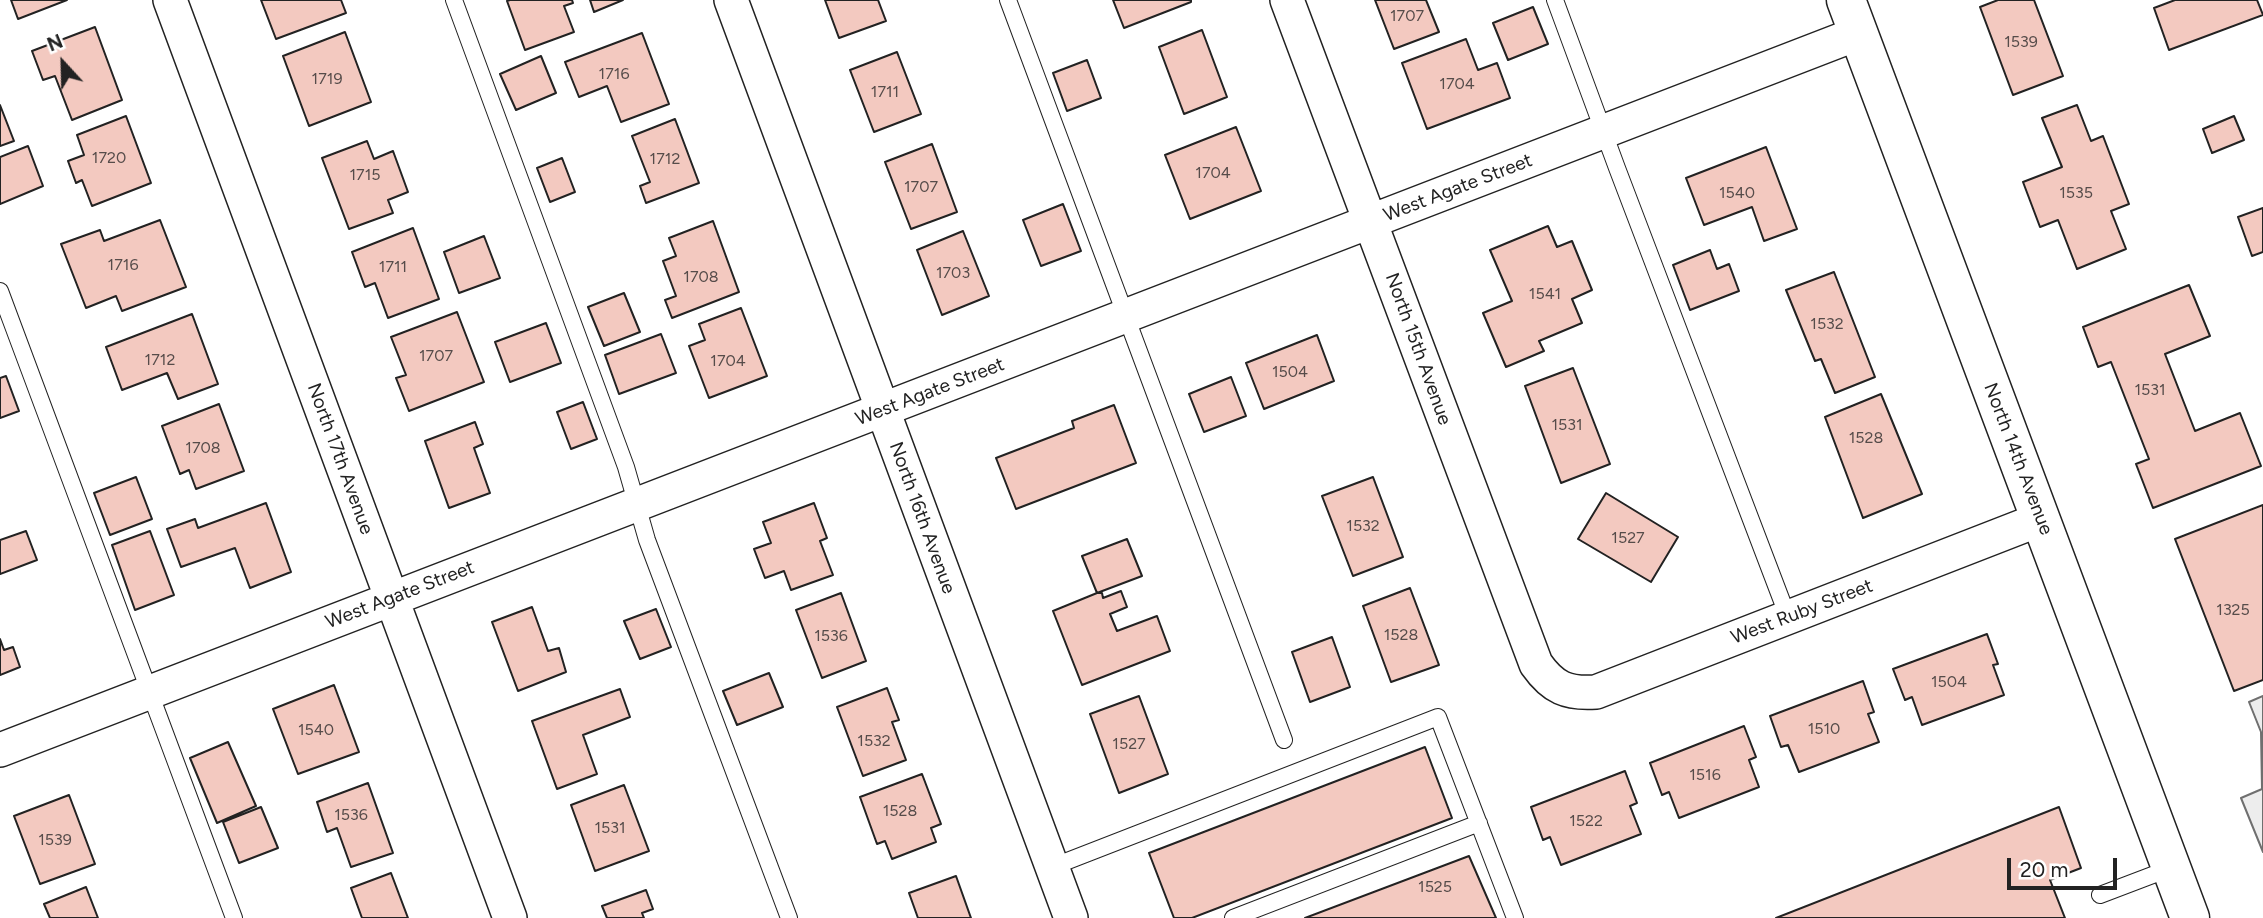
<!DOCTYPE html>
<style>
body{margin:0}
#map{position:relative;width:2263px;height:918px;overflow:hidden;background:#fff;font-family:Figtree,sans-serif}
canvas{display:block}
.north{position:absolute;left:28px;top:28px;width:70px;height:70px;-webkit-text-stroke:5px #fff;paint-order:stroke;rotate:338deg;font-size:19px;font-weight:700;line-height:28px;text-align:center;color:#222}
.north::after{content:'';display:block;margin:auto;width:24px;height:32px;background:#222;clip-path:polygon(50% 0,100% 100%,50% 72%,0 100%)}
.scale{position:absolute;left:2007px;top:858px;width:110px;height:32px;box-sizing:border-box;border:4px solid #222;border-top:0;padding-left:9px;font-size:21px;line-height:24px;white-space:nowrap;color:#222;-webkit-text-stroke:5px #fff;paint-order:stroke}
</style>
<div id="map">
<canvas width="2263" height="918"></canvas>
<div class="north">N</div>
<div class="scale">20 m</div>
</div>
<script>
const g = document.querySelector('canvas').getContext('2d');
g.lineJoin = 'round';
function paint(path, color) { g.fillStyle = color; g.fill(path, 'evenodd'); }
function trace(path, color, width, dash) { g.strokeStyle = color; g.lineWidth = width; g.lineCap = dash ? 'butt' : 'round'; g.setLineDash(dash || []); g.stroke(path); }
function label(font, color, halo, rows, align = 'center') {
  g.font = font + ' Figtree,sans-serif'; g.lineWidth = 5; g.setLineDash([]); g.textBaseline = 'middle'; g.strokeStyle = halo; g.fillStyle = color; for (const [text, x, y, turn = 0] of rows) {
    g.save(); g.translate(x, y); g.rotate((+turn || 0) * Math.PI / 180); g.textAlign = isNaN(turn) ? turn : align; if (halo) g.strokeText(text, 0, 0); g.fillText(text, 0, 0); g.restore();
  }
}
const parking = new Path2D(`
 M 2263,696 L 2263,852 L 2241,798 L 2262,789 L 2261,732 L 2249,702 Z`);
const building = new Path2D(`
 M 11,0 L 67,0 L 18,19 Z
 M 261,0 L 341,0 L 346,13 L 276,39 Z
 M 510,0 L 572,0 L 573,3 L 564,6 L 574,32 L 525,50 L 507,1 Z
 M 590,0 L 623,0 L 594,12 Z
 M 825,0 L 878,0 L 886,21 L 839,38 Z
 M 1113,0 L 1191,0 L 1191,2 L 1124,28 Z
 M 1375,0 L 1426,0 L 1439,32 L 1394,49 Z
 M 1998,0 L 2034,0 L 2063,76 L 2013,95 L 1980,7 Z
 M 2175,0 L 2257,0 L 2263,15 L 2169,50 L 2154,8 Z
 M 1533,7 L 1548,44 L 1508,60 L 1493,23 Z
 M 95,27 L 122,100 L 72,120 L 55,76 L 43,80 L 32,51 Z
 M 1202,30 L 1227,97 L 1184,114 L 1159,47 Z
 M 345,32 L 371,102 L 309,126 L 283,56 Z
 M 642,33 L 669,104 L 621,122 L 607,86 L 579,97 L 565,62 Z
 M 1466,39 L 1478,70 L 1497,63 L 1510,98 L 1427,129 L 1402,63 Z
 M 897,52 L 921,114 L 874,132 L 850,70 Z
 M 541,56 L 556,93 L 516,110 L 500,74 Z
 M 1087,60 L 1101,98 L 1067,111 L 1053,73 Z
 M 0,105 L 14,141 L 0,146 Z
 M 2077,105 L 2091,141 L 2103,136 L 2129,204 L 2111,211 L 2126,249 L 2077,269 L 2058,220 L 2040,227 L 2023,182 L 2062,167 L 2042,118 Z
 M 126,116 L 151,183 L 92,206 L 82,180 L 76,183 L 68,161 L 84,155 L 77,135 Z
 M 2234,116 L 2244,140 L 2212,153 L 2203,129 Z
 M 675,119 L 699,183 L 646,203 L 640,186 L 650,182 L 632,136 Z
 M 1236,127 L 1261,191 L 1190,219 L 1165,155 Z
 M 367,141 L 374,159 L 393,151 L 408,192 L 388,200 L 393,213 L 349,229 L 322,158 Z
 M 932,144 L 957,212 L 911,229 L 885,162 Z
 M 28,146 L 43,186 L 0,204 L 0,157 Z
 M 1766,147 L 1797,229 L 1764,241 L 1752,207 L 1704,225 L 1686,178 Z
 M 562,158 L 575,192 L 550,202 L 537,168 Z
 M 1063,204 L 1081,251 L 1041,266 L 1023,220 Z
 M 2263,208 L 2263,252 L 2252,256 L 2238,217 Z
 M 160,220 L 186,287 L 122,311 L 116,296 L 86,308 L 61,244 L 100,230 L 104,241 Z
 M 713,221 L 739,292 L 672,318 L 665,300 L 676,296 L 663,261 L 676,256 L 669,238 Z
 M 1548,226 L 1557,247 L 1572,241 L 1592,290 L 1572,299 L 1582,323 L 1539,341 L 1544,351 L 1506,367 L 1483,313 L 1512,301 L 1490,250 Z
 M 413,228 L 439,299 L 388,318 L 375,283 L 365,287 L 352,252 Z
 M 963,231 L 989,296 L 942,315 L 917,250 Z
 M 484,236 L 500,278 L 459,293 L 444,252 Z
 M 1710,250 L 1717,269 L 1729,264 L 1739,291 L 1690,310 L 1673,265 Z
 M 1834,272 L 1875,377 L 1835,393 L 1821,359 L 1815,361 L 1786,290 Z
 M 2189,285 L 2210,336 L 2165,354 L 2195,431 L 2240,413 L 2261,466 L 2153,508 L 2136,464 L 2149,459 L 2111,362 L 2098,367 L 2083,327 Z
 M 624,293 L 640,332 L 604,346 L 588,307 Z
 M 741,308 L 767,376 L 709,398 L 689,346 L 705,340 L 699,324 Z
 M 457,312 L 484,382 L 409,411 L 396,378 L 406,375 L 391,337 Z
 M 192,314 L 218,384 L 178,399 L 167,373 L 122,390 L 106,347 Z
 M 546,323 L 561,363 L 510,382 L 495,342 Z
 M 661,334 L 676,373 L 619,394 L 605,355 Z
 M 1317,335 L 1334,381 L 1264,409 L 1246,363 Z
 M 1573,368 L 1610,464 L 1561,483 L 1525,386 Z
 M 6,376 L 19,411 L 0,418 L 0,378 Z
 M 1231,377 L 1246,416 L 1204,432 L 1189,394 Z
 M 1881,394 L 1922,494 L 1863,518 L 1825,417 Z
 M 583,402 L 597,439 L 571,449 L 557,412 Z
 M 219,404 L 244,471 L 196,489 L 189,470 L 180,474 L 162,426 Z
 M 1114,405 L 1136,463 L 1016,509 L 996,458 L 1074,428 L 1072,421 Z
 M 475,422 L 483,444 L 474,448 L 490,493 L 449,508 L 425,441 Z
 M 136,477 L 152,519 L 110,535 L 94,493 Z
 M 1373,477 L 1403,557 L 1353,576 L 1322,496 Z
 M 1606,493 L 1678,537 L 1651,582 L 1578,539 Z
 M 266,503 L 291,572 L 250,588 L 235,548 L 181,567 L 167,529 L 195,519 L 198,528 Z
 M 814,503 L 827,538 L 820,541 L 833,575 L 791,590 L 784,571 L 765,578 L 754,549 L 771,543 L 763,522 Z
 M 2263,505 L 2263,680 L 2234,691 L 2175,539 Z
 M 26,531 L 37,560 L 0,574 L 0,540 Z
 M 150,531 L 174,595 L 135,610 L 112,545 Z
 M 1127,539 L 1142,576 L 1097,593 L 1082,556 Z
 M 1410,588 L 1439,665 L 1391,682 L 1363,606 Z
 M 1121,591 L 1127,607 L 1110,614 L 1117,631 L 1157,616 L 1170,651 L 1082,685 L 1053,611 L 1097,593 L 1102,593 L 1103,598 Z
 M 841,593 L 866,661 L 822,678 L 796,610 Z
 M 532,607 L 548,651 L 559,648 L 566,672 L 518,691 L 492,622 Z
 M 656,609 L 671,647 L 640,659 L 624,621 Z
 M 1987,634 L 1998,664 L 1993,665 L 2004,695 L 1922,725 L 1912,697 L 1905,700 L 1893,669 Z
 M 1332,637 L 1350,687 L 1310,702 L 1292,652 Z
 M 0,639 L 4,650 L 13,647 L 20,667 L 0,675 Z
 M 769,673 L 783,707 L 737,725 L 723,691 Z
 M 1863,681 L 1874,712 L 1868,714 L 1879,742 L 1799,772 L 1788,745 L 1781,747 L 1770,716 Z
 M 334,685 L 359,752 L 298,774 L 273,709 Z
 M 887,688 L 899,720 L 892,722 L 906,760 L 863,776 L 837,707 Z
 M 620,689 L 630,717 L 583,735 L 597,774 L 557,789 L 532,721 Z
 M 1139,696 L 1168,774 L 1119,793 L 1090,714 Z
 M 1744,726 L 1756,757 L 1749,760 L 1759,787 L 1679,818 L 1669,792 L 1662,795 L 1650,763 Z
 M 228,742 L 256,806 L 217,823 L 190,758 Z
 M 1425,747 L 1452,818 L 1192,918 L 1174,918 L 1149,853 Z
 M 1625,771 L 1637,803 L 1630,806 L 1641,834 L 1561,865 L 1550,837 L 1543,840 L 1531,807 Z
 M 922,774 L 941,824 L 931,828 L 936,842 L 892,859 L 885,841 L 877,844 L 860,797 Z
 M 368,783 L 393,853 L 351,867 L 337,828 L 327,832 L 317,802 Z
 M 624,785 L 649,851 L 595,871 L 571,805 Z
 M 69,795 L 95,864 L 40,884 L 14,816 Z
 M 261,807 L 278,848 L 239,863 L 223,822 Z
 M 2059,807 L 2081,868 L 2050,880 L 2065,918 L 1776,918 Z
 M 1469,856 L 1496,918 L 1305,918 Z
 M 391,873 L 408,918 L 362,918 L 351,888 Z
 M 956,876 L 971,918 L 918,918 L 909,893 Z
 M 86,887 L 98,918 L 50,918 L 44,904 Z
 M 646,890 L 653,909 L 642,913 L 644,918 L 607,918 L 602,906 Z`);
const lane = new Path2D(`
 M 454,0 L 626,467 L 647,540 L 789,918
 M 1008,0 L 1284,740
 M 1555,0 L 1617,168 L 1788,617
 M 0,291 L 234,918
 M 1052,867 L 1438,717 L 1515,918
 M 2100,895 L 2171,868
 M 1233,918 L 1479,823`);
const street = new Path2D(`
 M 170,0 L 510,918
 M 731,0 L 1071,918
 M 1287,0 L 1536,664 C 1553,688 1567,694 1596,692 L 2041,519
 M 0,750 L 1859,33`);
const secondary = new Path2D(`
 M 1846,0 L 2190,918`);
const numberNames = [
 ["1707",1407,16],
 ["1539",2021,42],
 ["1716",614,74],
 ["1719",327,79],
 ["1704",1457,84],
 ["1711",885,92],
 ["1720",109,158],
 ["1712",665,159],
 ["1704",1213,173],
 ["1715",365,175],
 ["1707",921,187],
 ["1540",1737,193],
 ["1535",2076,193],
 ["1716",123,265],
 ["1711",393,267],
 ["1703",953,273],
 ["1708",701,277],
 ["1541",1545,294],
 ["1532",1827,324],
 ["1707",436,356],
 ["1712",160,360],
 ["1704",728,361],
 ["1504",1290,372],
 ["1531",2150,390],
 ["1531",1567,425],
 ["1528",1866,438],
 ["1708",203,448],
 ["1532",1363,526],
 ["1527",1628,538],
 ["1325",2233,610],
 ["1528",1401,635],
 ["1536",831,636],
 ["1504",1949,682],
 ["1510",1824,729],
 ["1540",316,730],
 ["1532",874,741],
 ["1527",1129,744],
 ["1516",1705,775],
 ["1528",900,811],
 ["1536",351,815],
 ["1522",1586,821],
 ["1531",610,828],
 ["1539",55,840],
 ["1525",1435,887]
];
const streetNames = [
 ["West Agate Street",1458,188,-21],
 ["North 15th Avenue",1418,349,70],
 ["West Agate Street",930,392,-21],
 ["North 17th Avenue",340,459,70],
 ["North 14th Avenue",2018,459,69],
 ["North 16th Avenue",922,518,70],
 ["West Agate Street",400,595,-21],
 ["West Ruby Street",1802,612,-21]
];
paint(parking, '#ededed');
trace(parking, '#6f6f6f', 2);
paint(building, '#f3c9c0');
trace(building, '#222', 2);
trace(lane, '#222', 18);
trace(street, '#222', 36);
trace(secondary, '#222', 41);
trace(lane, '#fff', 16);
trace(street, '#fff', 33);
trace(secondary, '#fff', 38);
label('16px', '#564c4a', null, numberNames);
label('19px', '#222', '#fff', streetNames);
</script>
